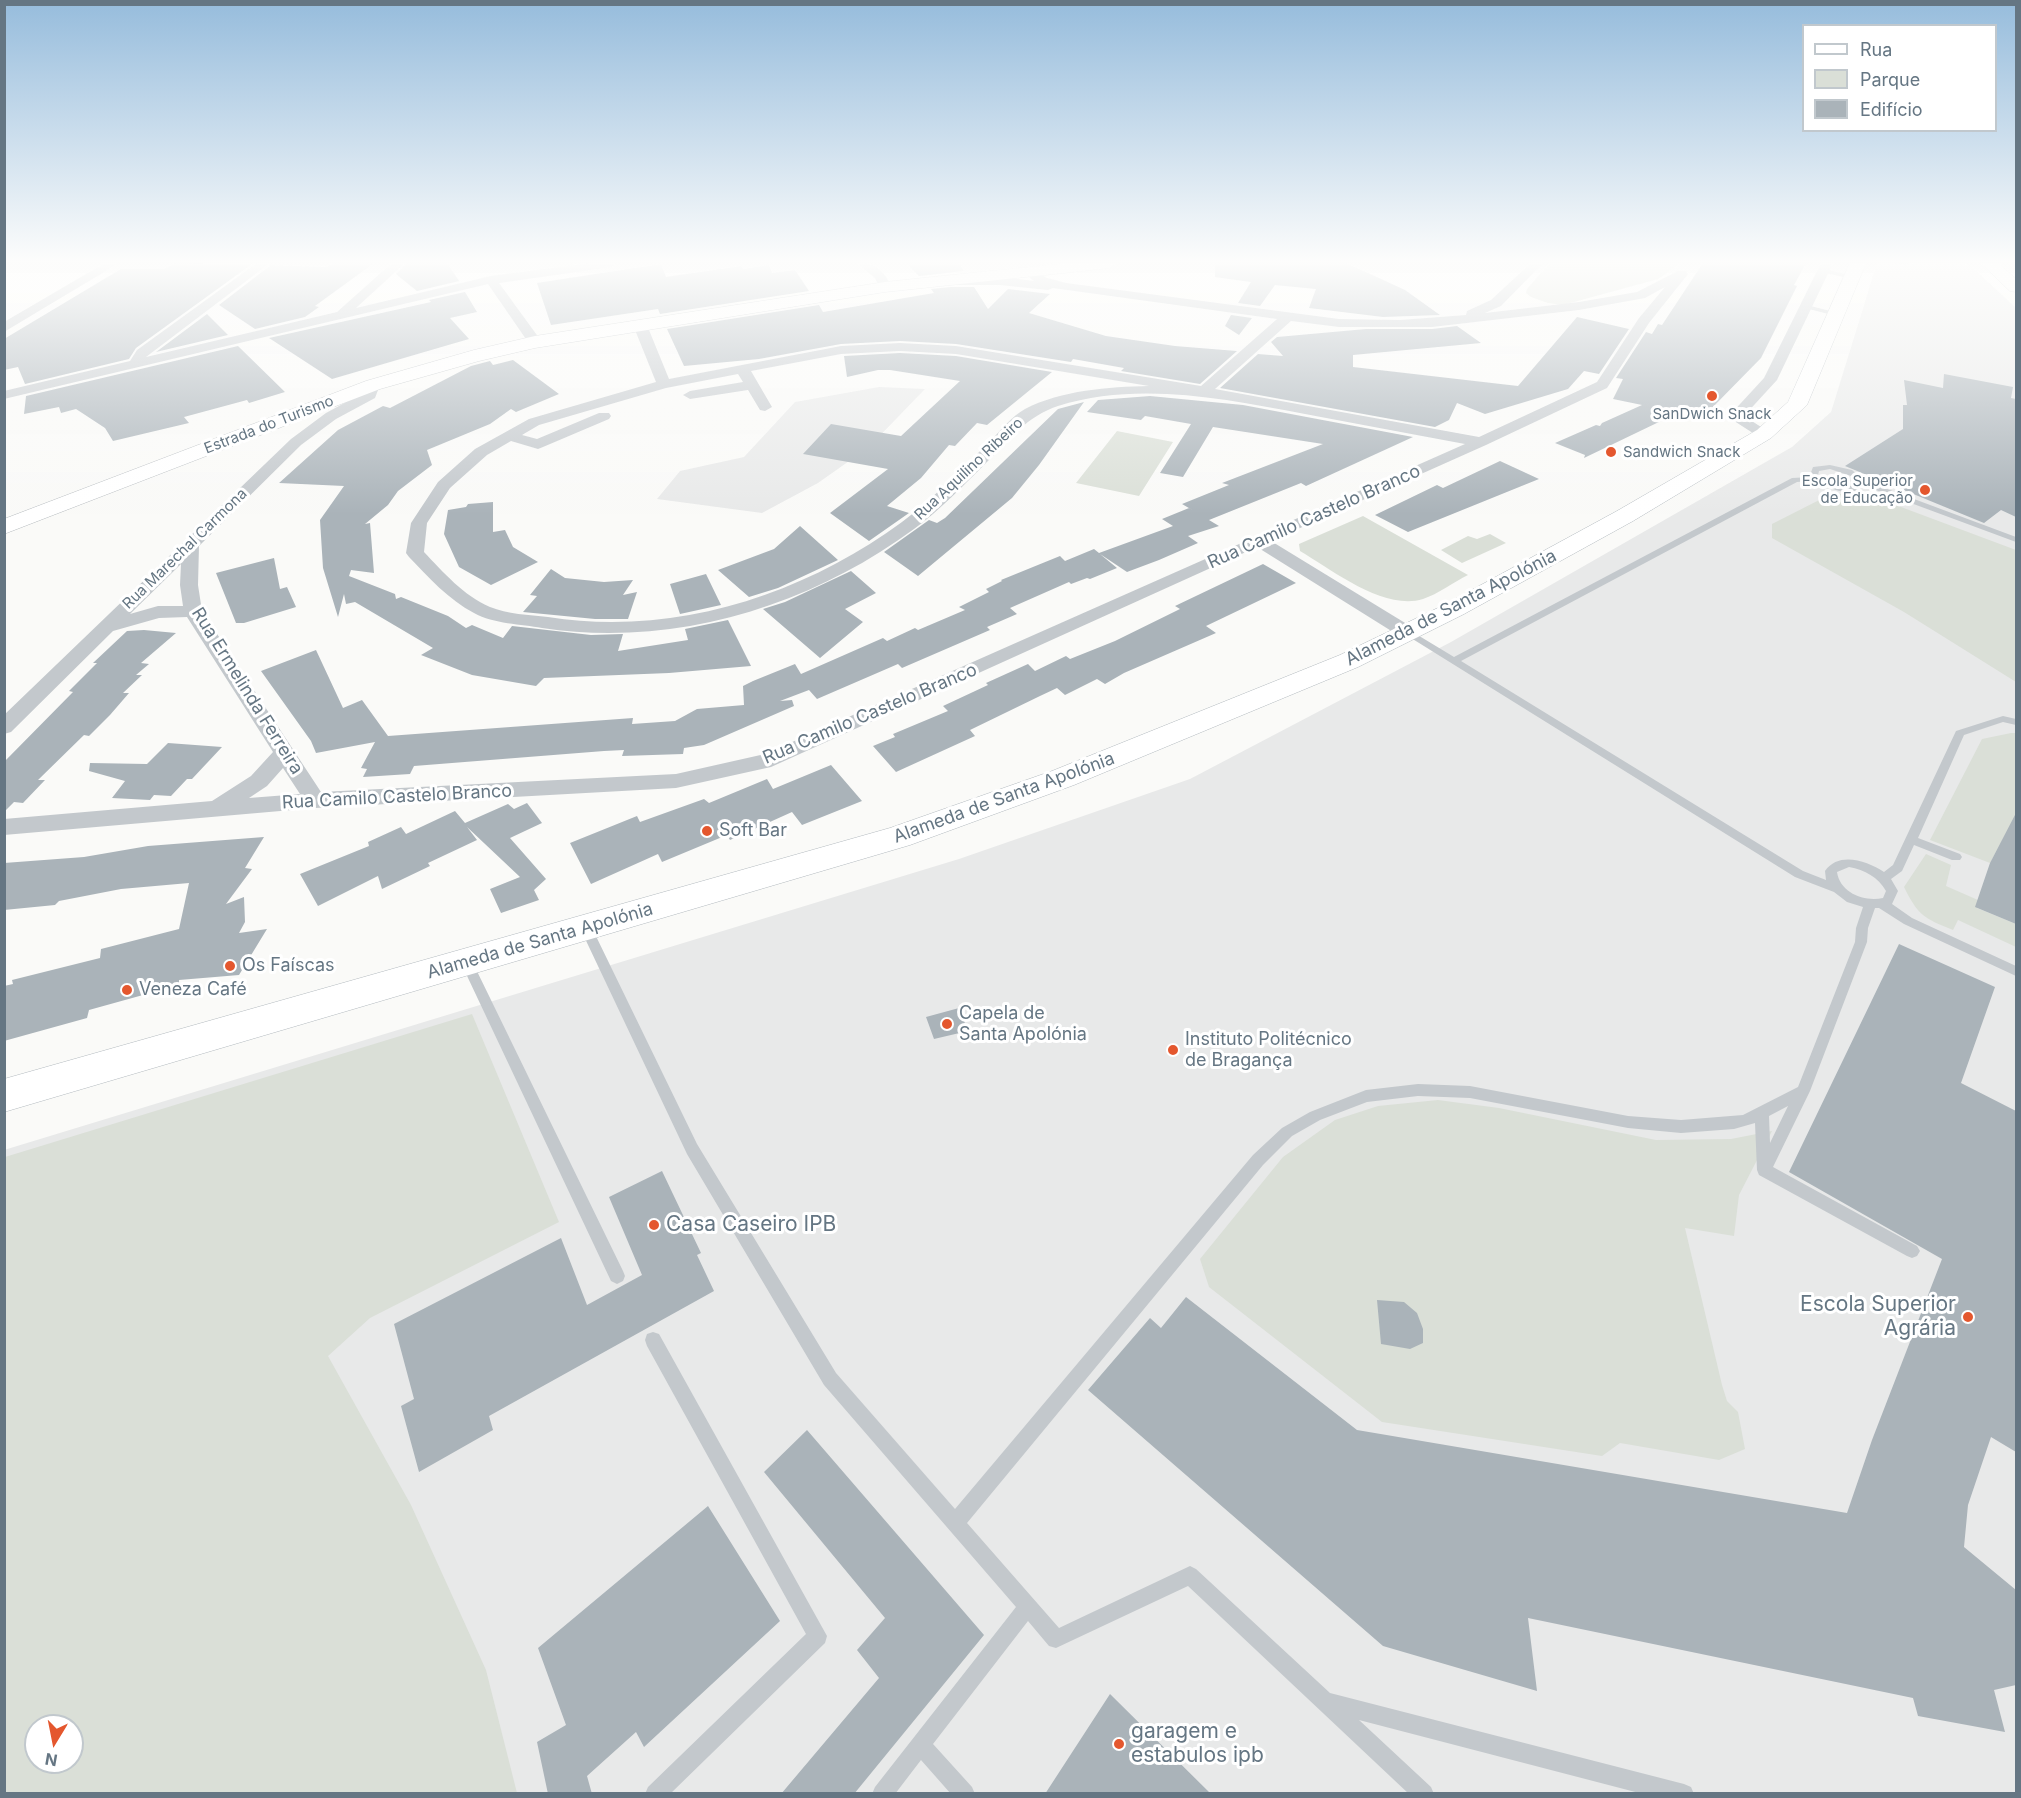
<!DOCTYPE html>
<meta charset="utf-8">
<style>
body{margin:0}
#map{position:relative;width:2021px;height:1798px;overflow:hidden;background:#fafaf8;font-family:Inter,sans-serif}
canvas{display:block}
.frame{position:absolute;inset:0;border:6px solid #657683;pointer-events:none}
.legend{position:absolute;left:1802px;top:24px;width:195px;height:108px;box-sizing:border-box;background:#fff;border:2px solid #c1c8cd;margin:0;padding:8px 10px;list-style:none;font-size:18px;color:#657683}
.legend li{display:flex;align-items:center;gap:12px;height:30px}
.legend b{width:30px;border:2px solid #c1c8cd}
.north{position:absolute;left:24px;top:1714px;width:60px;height:60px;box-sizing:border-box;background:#fff;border:2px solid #c1c8cd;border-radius:50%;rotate:190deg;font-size:16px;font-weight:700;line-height:24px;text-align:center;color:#657683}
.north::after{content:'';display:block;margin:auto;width:21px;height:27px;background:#e4572e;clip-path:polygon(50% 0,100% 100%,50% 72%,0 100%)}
</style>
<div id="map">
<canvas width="2021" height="1798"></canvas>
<div class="frame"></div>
<ul class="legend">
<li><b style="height:8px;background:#fff"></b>Rua</li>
<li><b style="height:16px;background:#dadfd7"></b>Parque</li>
<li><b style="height:16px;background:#aab3b9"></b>Edifício</li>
</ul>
<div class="north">N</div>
</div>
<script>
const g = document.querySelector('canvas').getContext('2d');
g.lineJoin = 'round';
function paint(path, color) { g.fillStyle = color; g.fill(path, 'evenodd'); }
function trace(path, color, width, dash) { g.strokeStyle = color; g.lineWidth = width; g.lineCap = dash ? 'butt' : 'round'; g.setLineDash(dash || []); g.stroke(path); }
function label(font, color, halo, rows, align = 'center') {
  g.font = font + ' Inter,sans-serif'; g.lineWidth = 6; g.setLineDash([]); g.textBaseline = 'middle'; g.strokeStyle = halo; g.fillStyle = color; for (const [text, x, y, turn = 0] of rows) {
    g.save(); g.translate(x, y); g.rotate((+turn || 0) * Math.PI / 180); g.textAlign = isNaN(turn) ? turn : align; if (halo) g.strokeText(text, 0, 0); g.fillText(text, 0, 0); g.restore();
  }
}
const built = new Path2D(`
 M 1877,263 L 1965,264 L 1973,268 L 2016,308 L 2016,1793 L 5,1793 L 4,1150 L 959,859 L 1190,779 L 1451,642 L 1792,447 L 1831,412 ZM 36,1726 L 72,1726 L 72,1762 L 36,1762 Z
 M 879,387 L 925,389 L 869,447 L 818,483 L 762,513 L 657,499 L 680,471 L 744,457 L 795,402 Z`);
const green = new Path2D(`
 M 1550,263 L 1681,263 L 1658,279 L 1574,302 L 1562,305 L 1548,303 L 1531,297 L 1526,293 L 1527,289 Z
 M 1117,431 L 1173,442 L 1139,496 L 1076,483 Z
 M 1833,493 L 1885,501 L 2016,550 L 2016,682 L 1904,612 L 1772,538 L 1772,524 Z
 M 1363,516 L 1468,575 C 1454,582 1438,594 1423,599 C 1384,611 1332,570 1300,551 L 1299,544 Z
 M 1490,534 L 1506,543 L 1462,563 L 1441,550 L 1468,536 L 1477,539 Z
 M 2011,733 L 2016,733 L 2016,821 L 2013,820 L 1990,863 L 1930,840 L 1982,739 Z
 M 1926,854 L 1951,865 L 1946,886 L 1978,900 L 1977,908 L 2016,924 L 2016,947 L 1958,920 L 1953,930 C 1923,918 1918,915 1904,887 Z
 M 472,1014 L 559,1222 L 370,1318 L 328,1356 L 411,1505 L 486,1670 L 517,1793 L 5,1793 L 5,1157 ZM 36,1726 L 72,1726 L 72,1762 L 36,1762 Z
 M 1438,1100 L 1499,1108 L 1656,1140 L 1731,1139 L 1772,1131 L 1739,1195 L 1734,1236 L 1685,1228 L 1722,1385 L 1727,1401 L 1738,1412 L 1745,1449 L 1719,1460 L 1620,1443 L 1602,1456 L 1382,1422 L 1209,1287 L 1200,1259 L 1283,1157 L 1335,1120 L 1378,1106 Z`);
const building = new Path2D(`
 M 175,263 L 252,264 L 136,348 L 129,359 L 25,384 L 18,367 L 4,370 L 4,339 L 121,269 L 164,269 Z
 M 332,263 L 374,263 L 315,306 L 319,307 L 305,317 L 255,329 L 219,305 L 271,265 L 327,267 Z
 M 407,263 L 447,263 L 459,281 L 417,291 L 396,274 Z
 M 906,263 L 959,263 L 964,271 L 919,276 Z
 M 1215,263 L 1346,263 L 1405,290 L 1440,315 L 1383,317 L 1309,308 L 1316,289 L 1275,285 L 1260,306 L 1238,303 L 1251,282 L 1215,277 Z
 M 1703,263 L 1806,263 L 1794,285 L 1797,286 L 1761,358 L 1711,409 L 1701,407 L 1661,421 L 1584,458 L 1585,455 L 1555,443 L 1596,425 L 1600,426 L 1602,423 L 1642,405 L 1613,399 L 1623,379 L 1616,378 L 1646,332 L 1652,334 L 1658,324 L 1662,325 Z
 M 661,264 L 666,277 L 741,266 L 743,269 L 769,265 L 772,273 L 795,270 L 809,291 L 660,314 L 658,309 L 551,325 L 537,283 Z
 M 951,287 L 974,287 L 988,309 L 1008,289 L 1050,294 L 1029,313 L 1106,336 L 1175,346 L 1237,351 L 1200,384 L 1121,371 L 1124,368 L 1073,359 L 1071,362 L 956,344 L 900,341 L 841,344 L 759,359 L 684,366 L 667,329 L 819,305 L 823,312 L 934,293 L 931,289 Z
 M 465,292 L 477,312 L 450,318 L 469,339 L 332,379 L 269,338 L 431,302 L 429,300 Z
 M 207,314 L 228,335 L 156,352 Z
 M 1231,315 L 1252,318 L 1239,335 L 1225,326 Z
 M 1577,317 L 1629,329 L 1599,374 L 1584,371 L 1568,389 L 1485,414 L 1457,403 L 1449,420 L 1435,427 L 1220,388 L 1258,354 L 1283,356 L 1271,342 L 1277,337 L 1366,329 L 1432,329 L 1457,326 L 1481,343 L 1353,355 L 1353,367 L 1518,386 Z
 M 238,346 L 285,392 L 249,403 L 247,400 L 184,417 L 189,423 L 113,441 L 105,428 L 76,409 L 61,413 L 59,407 L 24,414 L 26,396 Z
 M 900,353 L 956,356 L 1052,372 L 987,425 L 977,423 L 955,446 L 949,445 L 921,478 L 887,506 L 909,513 L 869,541 L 830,513 L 888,469 L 803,454 L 831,424 L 901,436 L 960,381 L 890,370 L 878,370 L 847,377 L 844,356 Z
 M 513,360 L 559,394 L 516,412 L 511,409 L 490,424 L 427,450 L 432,465 L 398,491 L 388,505 L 365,524 L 370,523 L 374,573 L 351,570 L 349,576 L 395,594 L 396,599 L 401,597 L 448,616 L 466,628 L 472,625 L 503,638 L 512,626 L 591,635 L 623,634 L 618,651 L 688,640 L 685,629 L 728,620 L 751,666 L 669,673 L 544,678 L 536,686 L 472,675 L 421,655 L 433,648 L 355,602 L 346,604 L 344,594 L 338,617 L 323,568 L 320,520 L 344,486 L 279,483 L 338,430 L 383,406 L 390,408 L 471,366 L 490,361 L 493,365 Z
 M 1944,374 L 2013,387 L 2011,398 L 2016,399 L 2016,517 L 2001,510 L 1984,523 L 1845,466 L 1903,429 L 1903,405 L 1907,405 L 1904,380 L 1943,388 Z
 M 1150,396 L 1243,405 L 1413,437 L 1306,486 L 1301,483 L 1209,520 L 1219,526 L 1188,536 L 1198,543 L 1159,560 L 1127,572 L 1100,554 L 1117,568 L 1090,579 L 1087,578 L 1071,584 L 1069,582 L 1010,608 L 1017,614 L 987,627 L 990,630 L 902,668 L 898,664 L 817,699 L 809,690 L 780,701 L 792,700 L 794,706 L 704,745 L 684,748 L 683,754 L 622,756 L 624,750 L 604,751 L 414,766 L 410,774 L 363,777 L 367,769 L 361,768 L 375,742 L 316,753 L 311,741 L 261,671 L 316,650 L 343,708 L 362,700 L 388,736 L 633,718 L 632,724 L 675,721 L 697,709 L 744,705 L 743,686 L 753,681 L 795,664 L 801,674 L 883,638 L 887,641 L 915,628 L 918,630 L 965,610 L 959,607 L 989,592 L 986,589 L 1002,581 L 1001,580 L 1060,556 L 1065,561 L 1094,549 L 1099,553 L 1173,526 L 1162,519 L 1189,508 L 1194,511 L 1182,504 L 1229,485 L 1222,483 L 1323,444 L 1213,427 L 1183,477 L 1160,473 L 1191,424 L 1145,416 L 1141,420 L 1087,412 L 1098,400 Z
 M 1084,402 L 1039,465 L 1012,498 L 918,576 L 884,552 L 929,520 L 937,523 L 945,518 L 1058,409 Z
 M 1500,461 L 1539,479 L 1408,532 L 1375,515 L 1437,485 L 1443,488 Z
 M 493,502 L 493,532 L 505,530 L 513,547 L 538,562 L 491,585 L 459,567 L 444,534 L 448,510 L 466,507 L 468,504 Z
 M 800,526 L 838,560 L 778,588 L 749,597 L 718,570 L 774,549 Z
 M 274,558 L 280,589 L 287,587 L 296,607 L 244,623 L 236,623 L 216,573 Z
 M 1263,564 L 1296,583 L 1206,626 L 1216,633 L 1124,673 L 1105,684 L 1097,679 L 1065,695 L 1057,688 L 1040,696 L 970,730 L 975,736 L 896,772 L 873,746 L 895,737 L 893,734 L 948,711 L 943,706 L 988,685 L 986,683 L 1028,664 L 1035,671 L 1066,656 L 1070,659 L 1115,641 L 1180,609 L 1175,606 Z
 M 551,569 L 565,578 L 604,582 L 633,580 L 623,595 L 637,592 L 628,619 L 595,619 L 523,612 L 537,596 L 530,595 Z
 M 851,571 L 876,593 L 845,609 L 863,622 L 820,658 L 763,609 L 785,602 Z
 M 706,574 L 721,605 L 680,614 L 670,584 Z
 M 144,630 L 176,633 L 141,663 L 149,664 L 136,675 L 142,675 L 123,693 L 129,693 L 110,715 L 89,736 L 84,735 L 38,780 L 45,780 L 23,803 L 14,802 L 4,812 L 4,762 L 73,692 L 69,691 L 97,663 L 93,663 L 127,631 Z
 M 168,743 L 222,747 L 192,779 L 187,779 L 171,796 L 154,795 L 150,800 L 112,798 L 125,781 L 89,771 L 90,763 L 147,764 Z
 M 831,765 L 862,801 L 802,825 L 792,812 L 730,840 L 727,835 L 662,862 L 658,854 L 591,884 L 570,843 L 637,816 L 640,822 L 704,799 L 709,803 L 767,779 L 773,789 Z
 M 527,803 L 542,823 L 510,838 L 546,879 L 534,890 L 539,900 L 501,913 L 490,889 L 520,877 L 467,827 L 477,840 L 428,863 L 430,866 L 382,889 L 378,876 L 318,906 L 300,874 L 369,846 L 368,842 L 401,827 L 406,834 L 455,811 L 465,823 L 508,804 L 514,809 Z
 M 2016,813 L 2016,924 L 1975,907 L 1990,863 Z
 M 264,837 L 245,868 L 252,869 L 226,904 L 244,897 L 245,922 L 239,933 L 267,929 L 239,975 L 179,980 L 179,985 L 89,1010 L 87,1018 L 4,1041 L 4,986 L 13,984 L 12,980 L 100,958 L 101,949 L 179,929 L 189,883 L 121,889 L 59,901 L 55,905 L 4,910 L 4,863 L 84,857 L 148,846 Z
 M 1899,944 L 1995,987 L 1961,1083 L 2016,1111 L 2016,1452 L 1991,1437 L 1968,1505 L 1964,1547 L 2016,1590 L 2016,1685 L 1994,1690 L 2005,1732 L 1918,1716 L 1913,1698 L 1528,1618 L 1537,1691 L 1383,1646 L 1088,1390 L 1150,1318 L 1161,1328 L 1186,1297 L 1357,1430 L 1847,1513 L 1872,1440 L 1942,1259 L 1789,1172 Z
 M 959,1008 L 968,1031 L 934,1039 L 926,1017 Z
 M 662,1171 L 701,1253 L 697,1255 L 714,1291 L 489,1416 L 493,1430 L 419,1472 L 401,1406 L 414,1399 L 394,1324 L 561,1238 L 587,1305 L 642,1275 L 609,1197 Z
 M 1377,1300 L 1404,1302 L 1417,1313 L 1423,1329 L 1423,1343 L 1410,1349 L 1381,1344 Z
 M 807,1430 L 984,1635 L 854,1794 L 781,1794 L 879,1678 L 857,1650 L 885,1618 L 764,1472 Z
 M 708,1506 L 780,1621 L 644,1747 L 636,1732 L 587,1776 L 592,1794 L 548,1794 L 537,1742 L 566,1725 L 538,1648 Z
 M 1110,1694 L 1211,1794 L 1045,1794 Z`);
const lane = new Path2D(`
 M 1824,269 L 1854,276 L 1855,277 L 1852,279 L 1822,272 Z
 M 1807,305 L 1838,313 L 1839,314 L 1836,316 L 1805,308 L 1804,307 Z
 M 1830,465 L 1852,470 L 1863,480 L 2016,537 L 2016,542 L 1865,486 C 1846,498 1834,489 1817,482 C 1812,480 1803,482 1797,482 L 1461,661 L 1803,871 L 1826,880 L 1825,871 C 1839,851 1867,861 1884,872 L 1893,865 L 1956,731 L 2003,716 L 2016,719 L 2016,725 L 2003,722 L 1964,735 L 1918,838 L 1960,854 L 1962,857 L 1960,860 L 1952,860 L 1914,845 L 1902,871 L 1891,879 L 1898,891 L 1892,904 L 1912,918 L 2016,966 L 2016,976 L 1904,924 L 1879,908 L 1875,908 L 1868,928 L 1867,942 L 1810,1091 L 1773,1167 L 1917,1246 L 1920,1251 L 1917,1256 L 1912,1258 L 1907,1256 L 1759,1175 L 1757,1170 L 1755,1123 L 1734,1129 L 1681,1133 L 1628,1128 L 1470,1098 L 1418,1096 L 1367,1102 L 1320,1120 L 1292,1136 L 1263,1165 L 967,1523 L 1059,1628 L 1190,1566 L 1196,1569 L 1330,1693 L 1684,1784 L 1691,1787 L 1694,1794 L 1643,1794 L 1359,1720 L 1431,1787 L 1434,1794 L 1409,1794 L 1188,1586 L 1056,1648 L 1049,1646 L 1028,1621 L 933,1744 L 972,1787 L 975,1794 L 951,1794 L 921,1760 L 895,1794 L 872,1794 L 875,1787 L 1016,1607 L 824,1385 L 687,1154 L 580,928 L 582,925 L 590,925 L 592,928 L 697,1144 L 836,1373 L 955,1509 L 1253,1155 L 1282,1128 L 1310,1112 L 1366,1090 L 1418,1084 L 1470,1086 L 1628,1116 L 1681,1120 L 1743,1115 L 1798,1087 L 1855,942 L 1856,928 L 1863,907 L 1847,902 L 1834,892 L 1795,877 L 1403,633 L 1405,631 L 1411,631 L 1454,657 L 1792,478 L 1811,477 L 1810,475 L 1813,467 ZM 1830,469 L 1851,476 L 1857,484 C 1843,490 1829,485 1818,475 L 1819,471 ZM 1849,867 C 1865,870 1878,877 1886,891 L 1883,898 C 1864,902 1840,893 1837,872 ZM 1788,1106 L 1770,1143 L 1769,1116 Z
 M 466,956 L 470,957 L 472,961 L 623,1271 L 625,1276 L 623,1281 L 617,1284 L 611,1281 L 460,961 L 462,957 Z
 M 653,1332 L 659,1334 L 827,1636 L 825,1643 L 670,1794 L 645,1794 L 648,1787 L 806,1634 L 647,1346 L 645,1340 L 647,1334 Z`);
const street = new Path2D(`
 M 105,263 L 119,263 L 4,332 L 4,322 Z
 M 257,263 L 270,263 L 146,357 L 337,312 L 392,263 L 405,263 L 356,308 L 491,276 L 589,263 L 617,263 L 611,267 L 499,283 L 542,342 L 535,346 L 530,345 L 488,284 L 4,399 L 4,391 L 130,361 L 137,350 Z
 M 857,263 C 874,261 885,271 891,287 L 889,290 L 881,290 L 875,278 Z
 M 1531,263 L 1543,263 L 1501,306 L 1485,313 L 1579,302 L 1637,292 L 1678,271 L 1686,271 L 1688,274 L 1649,323 L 1607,388 L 1486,445 L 1271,541 L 1415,629 L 1417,633 L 1415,637 L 1401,637 L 1257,547 L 771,767 L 676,788 L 315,808 L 4,835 L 4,819 L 212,801 L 251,776 L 273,752 L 187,617 L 159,618 L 113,631 L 11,732 L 4,734 L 4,715 L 291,439 L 326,413 L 363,393 L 368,382 L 378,382 L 380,385 L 375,398 L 336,419 L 301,445 L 199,546 L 198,585 L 202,611 L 321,792 L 676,774 L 765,754 L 1465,444 C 1411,434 1358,424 1305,414 C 1224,399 1139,381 1058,406 C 1027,416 1009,440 986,463 C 963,486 940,510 914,529 C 808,607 673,648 542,628 C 521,624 494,624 474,613 C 449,600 428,577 409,557 L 406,553 L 411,523 L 438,482 L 475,449 L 529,419 L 656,382 L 633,325 L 635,322 L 640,321 L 647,325 L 669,379 L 841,346 L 900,343 L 956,346 L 1201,386 L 1277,319 L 1053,288 L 1048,290 L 1000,285 L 951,285 L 945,281 L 951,277 L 1000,277 L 1034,281 L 1023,272 L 1029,268 L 1047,278 L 1066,283 L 1339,319 L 1400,320 L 1466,315 L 1467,311 L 1491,300 ZM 1665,287 L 1639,318 L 1597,382 L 1479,437 L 1215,389 L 1291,321 L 1339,327 L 1432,327 L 1579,310 L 1645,298 ZM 900,351 L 956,354 L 1149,386 C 1108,387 1062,390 1025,409 C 1012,416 1002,429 992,439 C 963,468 934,498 902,522 C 801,596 673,637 548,617 C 529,615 507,614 490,607 C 464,596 443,572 424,552 L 427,523 L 450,488 L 487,455 L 511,441 L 538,449 L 543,447 L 609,419 L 611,416 L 609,413 L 599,413 L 537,439 L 522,435 L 539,425 L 666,388 L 738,374 L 743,382 L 690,391 L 683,395 L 690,399 L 748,390 L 760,410 L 765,411 L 772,407 L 751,371 L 841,354 ZM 181,564 L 180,585 L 183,606 L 158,606 L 130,614 ZM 283,768 L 300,794 L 249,798 L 267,786 Z
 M 1821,263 L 1833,263 L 1777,380 L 1744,416 L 1772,434 L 1764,439 L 1759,437 L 1728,417 L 1764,378 Z`);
const secondary = new Path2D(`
 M 1850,263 L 1866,263 L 1807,405 L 1771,438 L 1633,521 L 1464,614 L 1358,667 L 1074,785 L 910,845 L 4,1112 L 4,1079 L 890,828 L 1052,771 L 1340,655 L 1446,604 L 1617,511 L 1757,430 L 1788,402 Z`);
const primary = new Path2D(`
 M 1068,263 L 1118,263 L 1110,268 L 885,292 L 535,348 L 479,361 L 380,389 L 4,534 L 4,519 L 366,381 L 474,350 L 535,336 L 885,282 Z
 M 1981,263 L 1998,263 L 2016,279 L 2016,292 L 2010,291 Z`);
const markers = [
 [1712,396,6,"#e4572e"],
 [1611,452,6,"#e4572e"],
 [1925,490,6,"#e4572e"],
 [707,831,6,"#e4572e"],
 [230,966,6,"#e4572e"],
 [127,990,6,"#e4572e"],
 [947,1024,6,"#e4572e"],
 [1173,1050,6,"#e4572e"],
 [654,1225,6,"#e4572e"],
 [1968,1317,6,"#e4572e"],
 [1119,1744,6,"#e4572e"]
];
const farPoinames = [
 ["SanDwich Snack",1712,414],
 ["Sandwich Snack",1623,452,"left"],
 ["Escola Superior",1913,481,"right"],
 ["de Educação",1913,498,"right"]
];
const farStreetnames = [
 ["Estrada do Turismo",269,425,-21],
 ["Rua Aquilino Ribeiro",969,469,-43],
 ["Rua Marechal Carmona",185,549,-44]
];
const streetNames = [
 ["Rua Camilo Castelo Branco",1314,517,-24],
 ["Alameda de Santa Apolónia",1451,608,-27],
 ["Rua Ermelinda Ferreira",247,691,58],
 ["Rua Camilo Castelo Branco",870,714,-23],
 ["Rua Camilo Castelo Branco",397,797,-3],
 ["Alameda de Santa Apolónia",1004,798,-20],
 ["Alameda de Santa Apolónia",540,941,-16]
];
const poiNames = [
 ["Soft Bar",719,831],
 ["Os Faíscas",242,966],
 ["Veneza Café",139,990],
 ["Capela de",959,1014],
 ["Santa Apolónia",959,1035],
 ["Instituto Politécnico",1185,1040],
 ["de Bragança",1185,1061]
];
const nearPoinames = [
 ["Casa Caseiro IPB",666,1225],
 ["Escola Superior",1956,1305,"right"],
 ["Agrária",1956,1329,"right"],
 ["garagem e",1131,1732],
 ["estabulos ipb",1131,1756]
];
paint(built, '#e8e9e9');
paint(green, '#dadfd7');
paint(building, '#aab3b9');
trace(secondary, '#b3babf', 1);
trace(primary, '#b5babe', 1);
paint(lane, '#c3c8cc');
paint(street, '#c3c8cc');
paint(secondary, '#fff');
paint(primary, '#fff');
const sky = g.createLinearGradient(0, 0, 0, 514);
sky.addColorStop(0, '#96bcdc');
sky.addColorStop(0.51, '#fdfdfc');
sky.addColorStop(1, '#fdfdfc00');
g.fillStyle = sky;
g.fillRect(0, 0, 2021, 514);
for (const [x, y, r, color] of markers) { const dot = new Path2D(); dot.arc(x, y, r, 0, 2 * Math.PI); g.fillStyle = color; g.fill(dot); trace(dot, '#fff', 2); }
label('15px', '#657683', '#fff', farPoinames);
label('15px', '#657683', '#fff', farStreetnames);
label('18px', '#657683', '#fff', streetNames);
label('18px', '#657683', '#fff', poiNames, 'left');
label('21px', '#657683', '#fff', nearPoinames, 'left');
</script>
